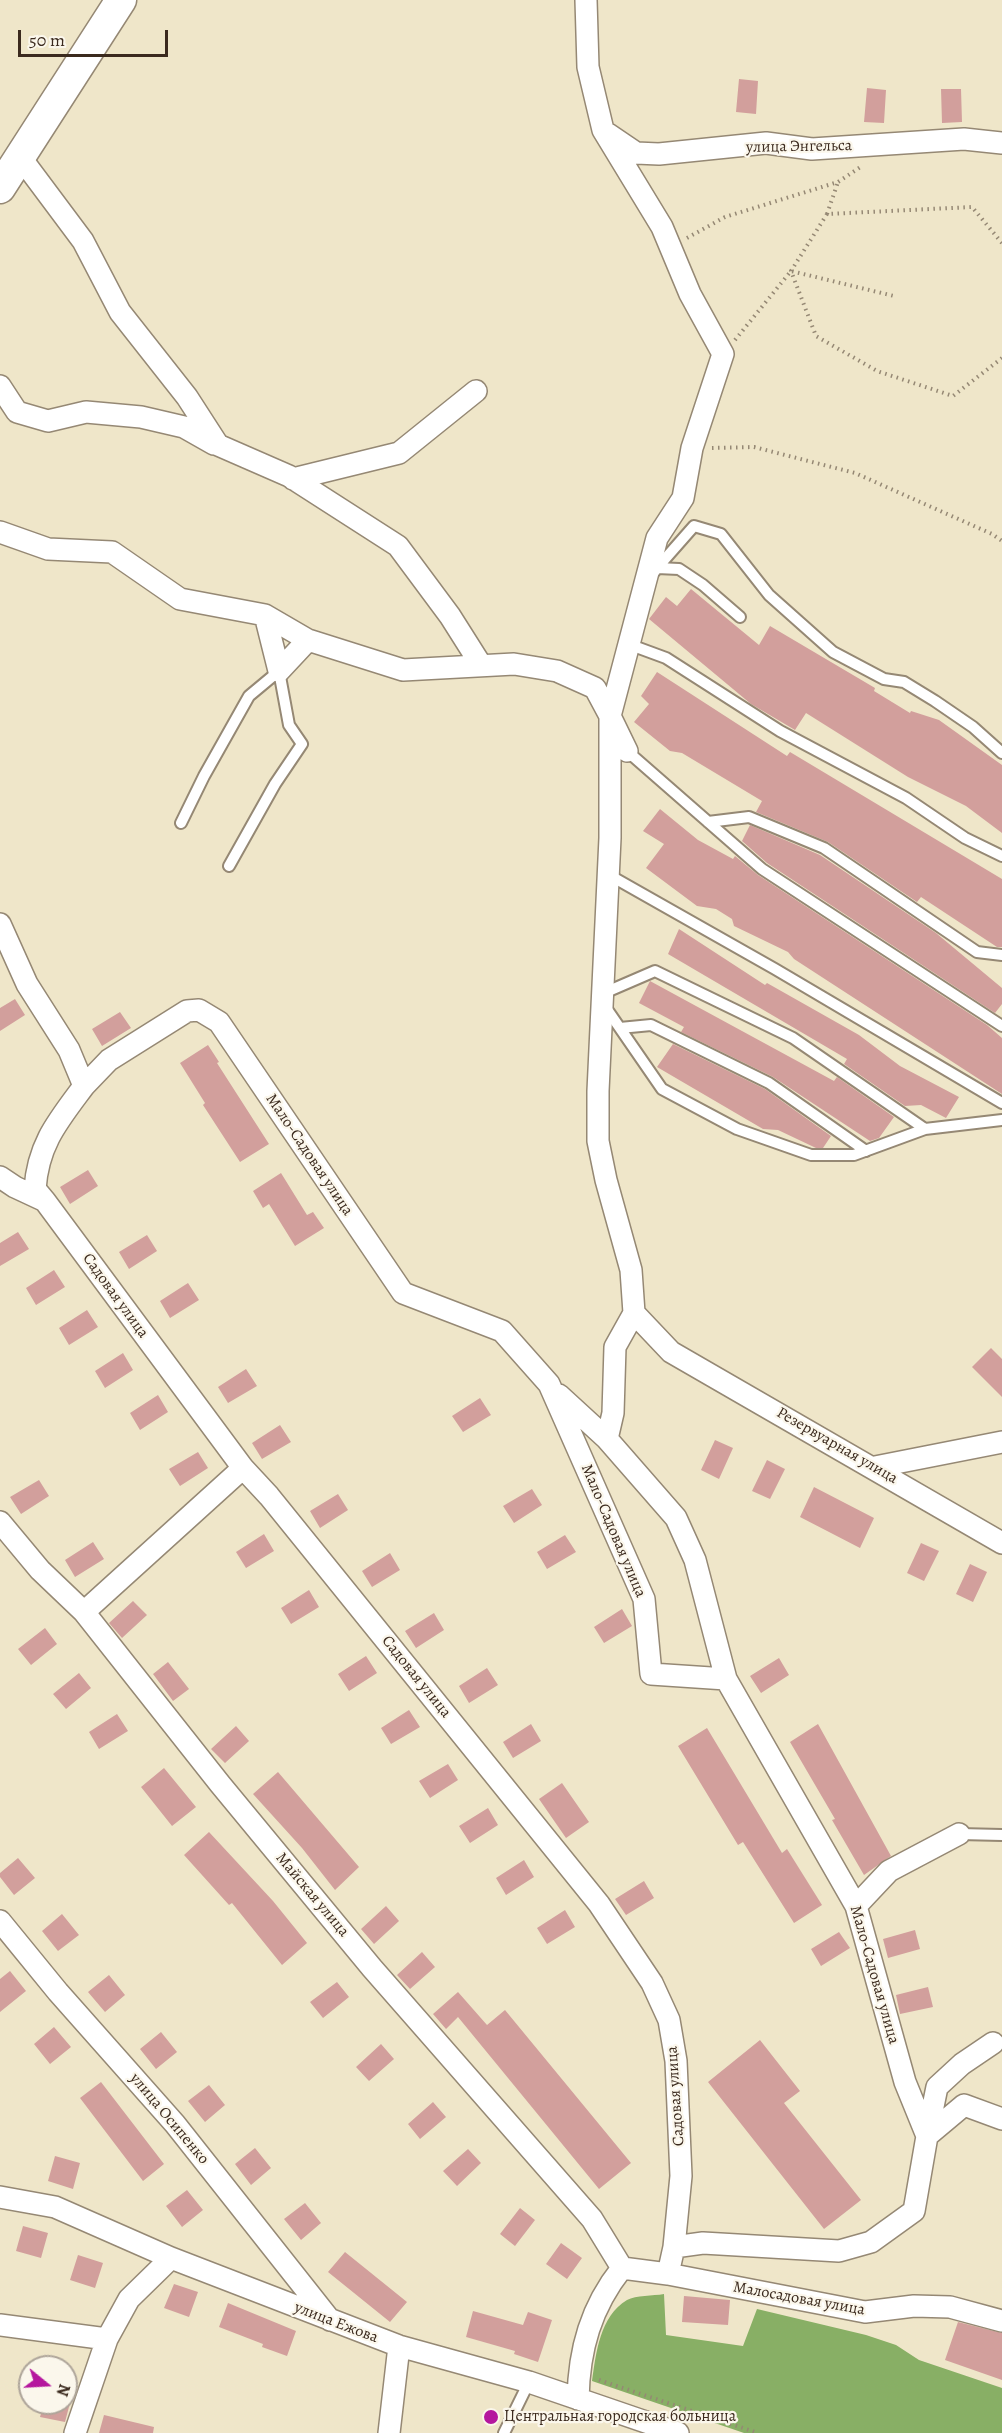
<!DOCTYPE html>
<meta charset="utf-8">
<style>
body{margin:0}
#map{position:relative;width:1002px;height:2433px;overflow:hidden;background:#efe6c9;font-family:Alegreya,serif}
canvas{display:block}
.north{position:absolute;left:18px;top:2355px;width:60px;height:60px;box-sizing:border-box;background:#fbf7ec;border:2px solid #aea59a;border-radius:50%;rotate:108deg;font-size:16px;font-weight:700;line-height:24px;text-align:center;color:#3b2a1e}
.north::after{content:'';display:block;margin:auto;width:21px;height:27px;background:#b5179e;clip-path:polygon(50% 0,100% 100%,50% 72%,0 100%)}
.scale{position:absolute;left:18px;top:30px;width:150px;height:27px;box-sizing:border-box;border:3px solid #3b2a1e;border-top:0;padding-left:8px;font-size:18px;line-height:21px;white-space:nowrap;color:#3b2a1e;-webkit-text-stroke:4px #fbf7ec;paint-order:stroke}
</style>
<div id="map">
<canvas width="1002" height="2433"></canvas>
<div class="north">N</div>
<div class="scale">50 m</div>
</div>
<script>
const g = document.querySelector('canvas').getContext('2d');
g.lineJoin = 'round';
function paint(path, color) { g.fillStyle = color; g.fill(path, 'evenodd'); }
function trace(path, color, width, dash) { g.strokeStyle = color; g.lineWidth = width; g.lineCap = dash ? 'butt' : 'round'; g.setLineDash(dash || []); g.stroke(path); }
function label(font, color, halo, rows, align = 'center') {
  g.font = font + ' Alegreya,serif'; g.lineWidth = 4.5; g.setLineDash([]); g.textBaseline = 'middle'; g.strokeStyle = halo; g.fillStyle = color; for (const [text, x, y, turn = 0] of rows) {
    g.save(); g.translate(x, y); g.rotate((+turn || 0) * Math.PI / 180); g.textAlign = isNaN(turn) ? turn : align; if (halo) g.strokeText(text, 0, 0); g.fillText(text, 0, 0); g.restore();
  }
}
const forest = new Path2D(`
 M 664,2294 L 666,2335 L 743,2346 L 757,2309 L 866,2335 L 896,2345 L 919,2360 L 1002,2388 L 1002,2433 L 744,2433 L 592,2381 C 596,2353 600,2316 627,2300 C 636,2295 653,2296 664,2294 Z`);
const building = new Path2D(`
 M 739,79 L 758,81 L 756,114 L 736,112 Z
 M 867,88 L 886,90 L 884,123 L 864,122 Z
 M 941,89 L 961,89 L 962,122 L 942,123 Z
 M 691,589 L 759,645 L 770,626 L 875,688 L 874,691 L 910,713 L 911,711 L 939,720 L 1002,765 L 1002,833 L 966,806 L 908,777 L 806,713 L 795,730 L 751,704 L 649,619 L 666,597 L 677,606 Z
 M 657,672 L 787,756 L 790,752 L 1002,879 L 1002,947 L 997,947 L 921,897 L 917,902 L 828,842 L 756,812 L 762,801 L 682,753 L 670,751 L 634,722 L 649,704 L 641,696 Z
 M 660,809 L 698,840 L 733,859 L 735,856 L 758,875 L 987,1025 L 1002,1038 L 1002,1094 L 794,959 L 788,952 L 734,926 L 732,919 L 716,909 L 697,906 L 646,868 L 664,844 L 643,831 Z
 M 750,825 L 820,855 L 936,933 L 1002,988 L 1002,1004 L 995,1013 L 767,863 L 742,841 Z
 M 679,929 L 765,985 L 767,983 L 859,1035 L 900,1066 L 959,1097 L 946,1118 L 921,1105 L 905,1106 L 844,1064 L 847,1059 L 668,954 Z
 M 650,981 L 834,1081 L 837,1077 L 894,1117 L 879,1138 L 870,1141 L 773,1077 L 681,1032 L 684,1027 L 639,1003 Z
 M 15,999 L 25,1015 L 0,1031 L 0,1008 Z
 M 120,1012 L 131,1028 L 102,1046 L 92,1029 Z
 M 673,1044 L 765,1089 L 831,1136 L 823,1148 L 816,1148 L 778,1130 L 763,1129 L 657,1067 Z
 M 208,1045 L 219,1062 L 217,1063 L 269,1144 L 240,1162 L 203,1105 L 205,1103 L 180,1063 Z
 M 88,1170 L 98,1186 L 70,1204 L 60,1187 Z
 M 281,1173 L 307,1215 L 313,1212 L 324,1228 L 295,1246 L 269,1204 L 263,1208 L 253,1191 Z
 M 18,1232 L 29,1249 L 0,1266 L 0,1243 Z
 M 147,1235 L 157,1251 L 129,1269 L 119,1252 Z
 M 54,1270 L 65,1287 L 36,1305 L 26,1288 Z
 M 188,1283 L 199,1300 L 170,1318 L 160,1301 Z
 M 87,1310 L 98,1327 L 69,1345 L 59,1328 Z
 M 991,1348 L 1002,1359 L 1002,1397 L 972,1367 Z
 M 123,1353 L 133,1370 L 105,1388 L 95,1371 Z
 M 246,1369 L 257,1386 L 228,1403 L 218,1387 Z
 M 158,1395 L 168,1412 L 140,1430 L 130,1413 Z
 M 480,1398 L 491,1415 L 463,1432 L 452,1416 Z
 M 280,1425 L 291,1442 L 262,1459 L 252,1443 Z
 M 715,1440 L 733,1448 L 719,1479 L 701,1470 Z
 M 198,1452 L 208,1468 L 180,1486 L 169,1469 Z
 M 767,1460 L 785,1469 L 770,1499 L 752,1491 Z
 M 39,1480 L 49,1496 L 21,1514 L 10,1497 Z
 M 814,1487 L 874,1518 L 860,1548 L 800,1517 Z
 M 532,1489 L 542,1505 L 514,1523 L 503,1506 Z
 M 338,1494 L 348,1510 L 320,1528 L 310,1511 Z
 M 264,1534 L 274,1551 L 246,1568 L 236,1552 Z
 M 565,1535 L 576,1552 L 547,1569 L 537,1552 Z
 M 93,1542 L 104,1559 L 75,1577 L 65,1560 Z
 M 921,1543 L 939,1551 L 924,1581 L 907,1573 Z
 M 390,1553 L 400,1570 L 372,1587 L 362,1571 Z
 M 970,1564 L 987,1572 L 973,1602 L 956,1594 Z
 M 309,1590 L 319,1607 L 291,1624 L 281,1608 Z
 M 133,1601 L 147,1615 L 122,1638 L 109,1623 Z
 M 622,1609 L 632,1626 L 604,1643 L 594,1627 Z
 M 434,1613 L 444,1630 L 416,1648 L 405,1631 Z
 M 45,1628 L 57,1644 L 31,1665 L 18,1649 Z
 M 366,1656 L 377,1673 L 349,1691 L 338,1674 Z
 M 779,1658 L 789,1675 L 761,1693 L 750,1676 Z
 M 168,1662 L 189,1689 L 173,1701 L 153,1674 Z
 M 487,1668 L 498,1685 L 469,1703 L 459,1686 Z
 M 79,1673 L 91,1688 L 66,1709 L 53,1694 Z
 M 409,1710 L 420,1727 L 391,1744 L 381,1728 Z
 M 117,1714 L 128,1731 L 99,1749 L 89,1732 Z
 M 531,1724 L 541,1741 L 513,1758 L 503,1742 Z
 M 818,1724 L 891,1856 L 864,1875 L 832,1820 L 835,1819 L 790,1742 Z
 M 236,1726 L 249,1741 L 225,1763 L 211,1749 Z
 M 707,1728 L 782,1853 L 787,1849 L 822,1905 L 794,1923 L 743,1842 L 738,1845 L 678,1746 Z
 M 448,1764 L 458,1780 L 430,1798 L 419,1781 Z
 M 164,1768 L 196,1807 L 172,1826 L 141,1787 Z
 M 278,1772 L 359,1867 L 335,1890 L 302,1848 L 253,1794 Z
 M 562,1783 L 589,1822 L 566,1838 L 539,1799 Z
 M 488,1808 L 498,1825 L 470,1843 L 459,1826 Z
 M 209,1832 L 273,1901 L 307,1943 L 282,1965 L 232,1903 L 229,1905 L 184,1855 Z
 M 18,1858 L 35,1878 L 14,1895 L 0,1877 L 0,1873 Z
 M 524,1860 L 534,1877 L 506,1895 L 496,1878 Z
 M 644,1881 L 654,1898 L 626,1915 L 615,1899 Z
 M 386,1906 L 399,1921 L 374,1944 L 361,1929 Z
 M 565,1910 L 575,1927 L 547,1944 L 537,1928 Z
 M 62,1914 L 79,1935 L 58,1951 L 42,1931 Z
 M 915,1930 L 920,1949 L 888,1958 L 883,1939 Z
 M 839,1932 L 850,1948 L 821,1966 L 811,1949 Z
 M 422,1952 L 435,1967 L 410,1989 L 397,1975 Z
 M 10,1971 L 26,1991 L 0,2012 L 0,1979 Z
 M 109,1975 L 125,1995 L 105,2012 L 88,1992 Z
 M 337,1982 L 349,1997 L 323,2018 L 310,2002 Z
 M 928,1987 L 933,2007 L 900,2014 L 896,1995 Z
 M 458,1992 L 487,2025 L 505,2010 L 631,2163 L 599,2189 L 458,2017 L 446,2029 L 433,2014 Z
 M 54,2027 L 71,2047 L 50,2064 L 34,2044 Z
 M 161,2032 L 177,2052 L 156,2069 L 140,2049 Z
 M 760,2040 L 800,2091 L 784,2103 L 861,2200 L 824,2229 L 708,2082 Z
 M 381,2044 L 394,2059 L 369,2081 L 356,2067 Z
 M 101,2082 L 164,2164 L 143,2181 L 80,2098 Z
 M 209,2085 L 225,2105 L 205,2122 L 188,2101 Z
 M 433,2102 L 446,2117 L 420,2139 L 408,2124 Z
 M 255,2148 L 271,2168 L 251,2185 L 235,2164 Z
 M 468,2149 L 481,2163 L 457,2186 L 443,2171 Z
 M 55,2156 L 80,2163 L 73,2189 L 48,2181 Z
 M 187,2190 L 203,2210 L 182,2227 L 166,2206 Z
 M 305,2203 L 321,2223 L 301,2240 L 284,2219 Z
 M 520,2208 L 535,2220 L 515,2246 L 500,2234 Z
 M 23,2226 L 48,2233 L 41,2258 L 16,2251 Z
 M 561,2243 L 582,2258 L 567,2279 L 546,2264 Z
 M 345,2252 L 407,2302 L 390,2322 L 328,2272 Z
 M 78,2255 L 103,2263 L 95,2288 L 70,2280 Z
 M 174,2284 L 198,2292 L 189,2317 L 164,2308 Z
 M 684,2296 L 730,2300 L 728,2325 L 682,2322 Z
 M 228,2303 L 296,2331 L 287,2356 L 262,2347 L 263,2344 L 219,2327 Z
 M 473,2311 L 523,2325 L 528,2312 L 552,2320 L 538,2362 L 514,2354 L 515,2351 L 466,2337 Z
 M 958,2322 L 1002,2333 L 1002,2380 L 945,2360 Z
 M 44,2403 L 70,2403 L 65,2422 L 40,2417 Z
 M 104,2415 L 154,2427 L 153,2433 L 99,2433 Z`);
const path = new Path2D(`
 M 827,214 L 838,182
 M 687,238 L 725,217 L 838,182 L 862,166
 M 1002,243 L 972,207 L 827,214 L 791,271 L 816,336 L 877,371 L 953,396 L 1002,358
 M 735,340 L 791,271 L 894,296
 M 712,448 L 754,447 L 855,473 L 992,534 L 1002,541
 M 599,2380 L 758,2433`);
const lane = new Path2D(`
 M 657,568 L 694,526 L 721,534 L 769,595 L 833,652 L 884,679 L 904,682 L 935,701 L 973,727 L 1002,753
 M 655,571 L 657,568 L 679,569 L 703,585 L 740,617
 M 628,644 L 666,658 L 780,731 L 906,798 L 965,838 L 1002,856
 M 627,751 L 762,869 L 1002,1026
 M 708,822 L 749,817 L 824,848 L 977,952 L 1002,955
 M 181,823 L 204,776 L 249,696 L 279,671 L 289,725 L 302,744 L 275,784 L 229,866
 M 609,875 L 775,969 L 1002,1103
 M 604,993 L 655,971 L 793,1038 L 925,1129
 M 604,1005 L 662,1089 L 737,1129 L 811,1155 L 854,1155 L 925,1129 L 1002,1120
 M 620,1028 L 651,1025 L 769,1083 L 866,1151
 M 959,1834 L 1002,1835
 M 504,2433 L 529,2382`);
const street = new Path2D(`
 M 586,0 L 588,67 L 603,130 L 662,227 L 690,294 L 723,354 L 692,448 L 683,498 L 657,538 L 610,716 L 627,751
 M 608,134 L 636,153 L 659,154 L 766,143 L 812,149 L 964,139 L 1002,143
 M 21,158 L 83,241 L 120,312 L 187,397 L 218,445 L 289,476 L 398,546 L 450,616 L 481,665
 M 0,386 L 17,412 L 48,421 L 86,412 L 141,417 L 184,427 L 214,444
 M 293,479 L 399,453 L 476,391
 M 0,532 L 48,549 L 112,552 L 180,599 L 265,615 L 308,640 L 403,670 L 514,664 L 557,671 L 595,688 L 610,716 L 610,838 L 598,1091 L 598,1141 L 606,1180 L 631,1270 L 634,1313 L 615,1347 L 613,1413 L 607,1439
 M 265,615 L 279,671 L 308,640
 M 0,924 L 27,984 L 69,1050 L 84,1086 L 109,1060 L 187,1011 L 199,1010 L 219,1022 L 403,1293 L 502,1331 L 549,1384 L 644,1599 L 651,1674 L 726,1679 L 856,1906 L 905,2082 L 927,2136 L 914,2211 L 871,2242 L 839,2251 L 703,2243 L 674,2247 L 668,2274
 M 0,1177 L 15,1187 L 45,1201 L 243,1468 L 269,1496 L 599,1904 L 652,1983 L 669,2020 L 676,2061 L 681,2176 L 674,2247
 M 45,1201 L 35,1189 C 38,1144 58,1121 84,1086
 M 634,1313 L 671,1352 L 1002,1543
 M 559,1395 L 607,1439 L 676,1518 L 695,1560 L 726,1679
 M 875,1467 L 1002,1442
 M 0,1522 L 40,1570 L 84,1612 L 220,1784 L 372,1968 L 592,2219 L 622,2268
 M 84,1612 L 243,1468
 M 856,1906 L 889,1871 L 959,1834
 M 0,1921 L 58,1992 L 175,2124 L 330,2320
 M 927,2136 L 937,2087 L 962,2064 L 993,2043
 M 927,2136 L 964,2105 L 1002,2119
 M 0,2197 L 55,2207 L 171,2258 L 399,2346 L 529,2382 L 678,2433
 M 622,2268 L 668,2274 L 865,2312 L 914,2306 L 950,2307 L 1002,2321
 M 0,2325 L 107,2339
 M 578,2399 C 579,2349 591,2307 622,2268
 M 75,2433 L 107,2339 L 129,2299 L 171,2258
 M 389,2433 L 399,2346`);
const secondary = new Path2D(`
 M 0,188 L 121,0`);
const markers = [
 [491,2417,8,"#b5179e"]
];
const streetNames = [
 ["улица Энгельса",799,147,-1],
 ["Мало-Садовая улица",309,1155,56],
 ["Садовая улица",115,1296,54],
 ["Резервуарная улица",837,1446,30],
 ["Мало-Садовая улица",613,1531,67],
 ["Садовая улица",416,1677,51],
 ["Майская улица",312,1895,50],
 ["Мало-Садовая улица",874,1975,74],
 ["Садовая улица",676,2096,-94],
 ["улица Осипенко",169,2119,50],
 ["Малосадовая улица",799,2299,10],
 ["улица Ежова",336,2323,21]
];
const poiNames = [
 ["Центральная городская больница",504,2417]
];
paint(forest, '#88af65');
paint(building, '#d29f9c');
trace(lane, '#958874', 14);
trace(street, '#958874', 24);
trace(secondary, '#958874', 33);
trace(path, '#958874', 4, [1.5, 4.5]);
trace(lane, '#fff', 10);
trace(street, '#fff', 21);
trace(secondary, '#fff', 30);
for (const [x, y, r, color] of markers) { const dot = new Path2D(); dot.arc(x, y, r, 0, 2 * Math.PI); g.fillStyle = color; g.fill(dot); trace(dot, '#fbf7ec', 2); }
label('16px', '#3b2a1e', '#fbf7ec', streetNames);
label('16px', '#3b2a1e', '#fbf7ec', poiNames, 'left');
</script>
